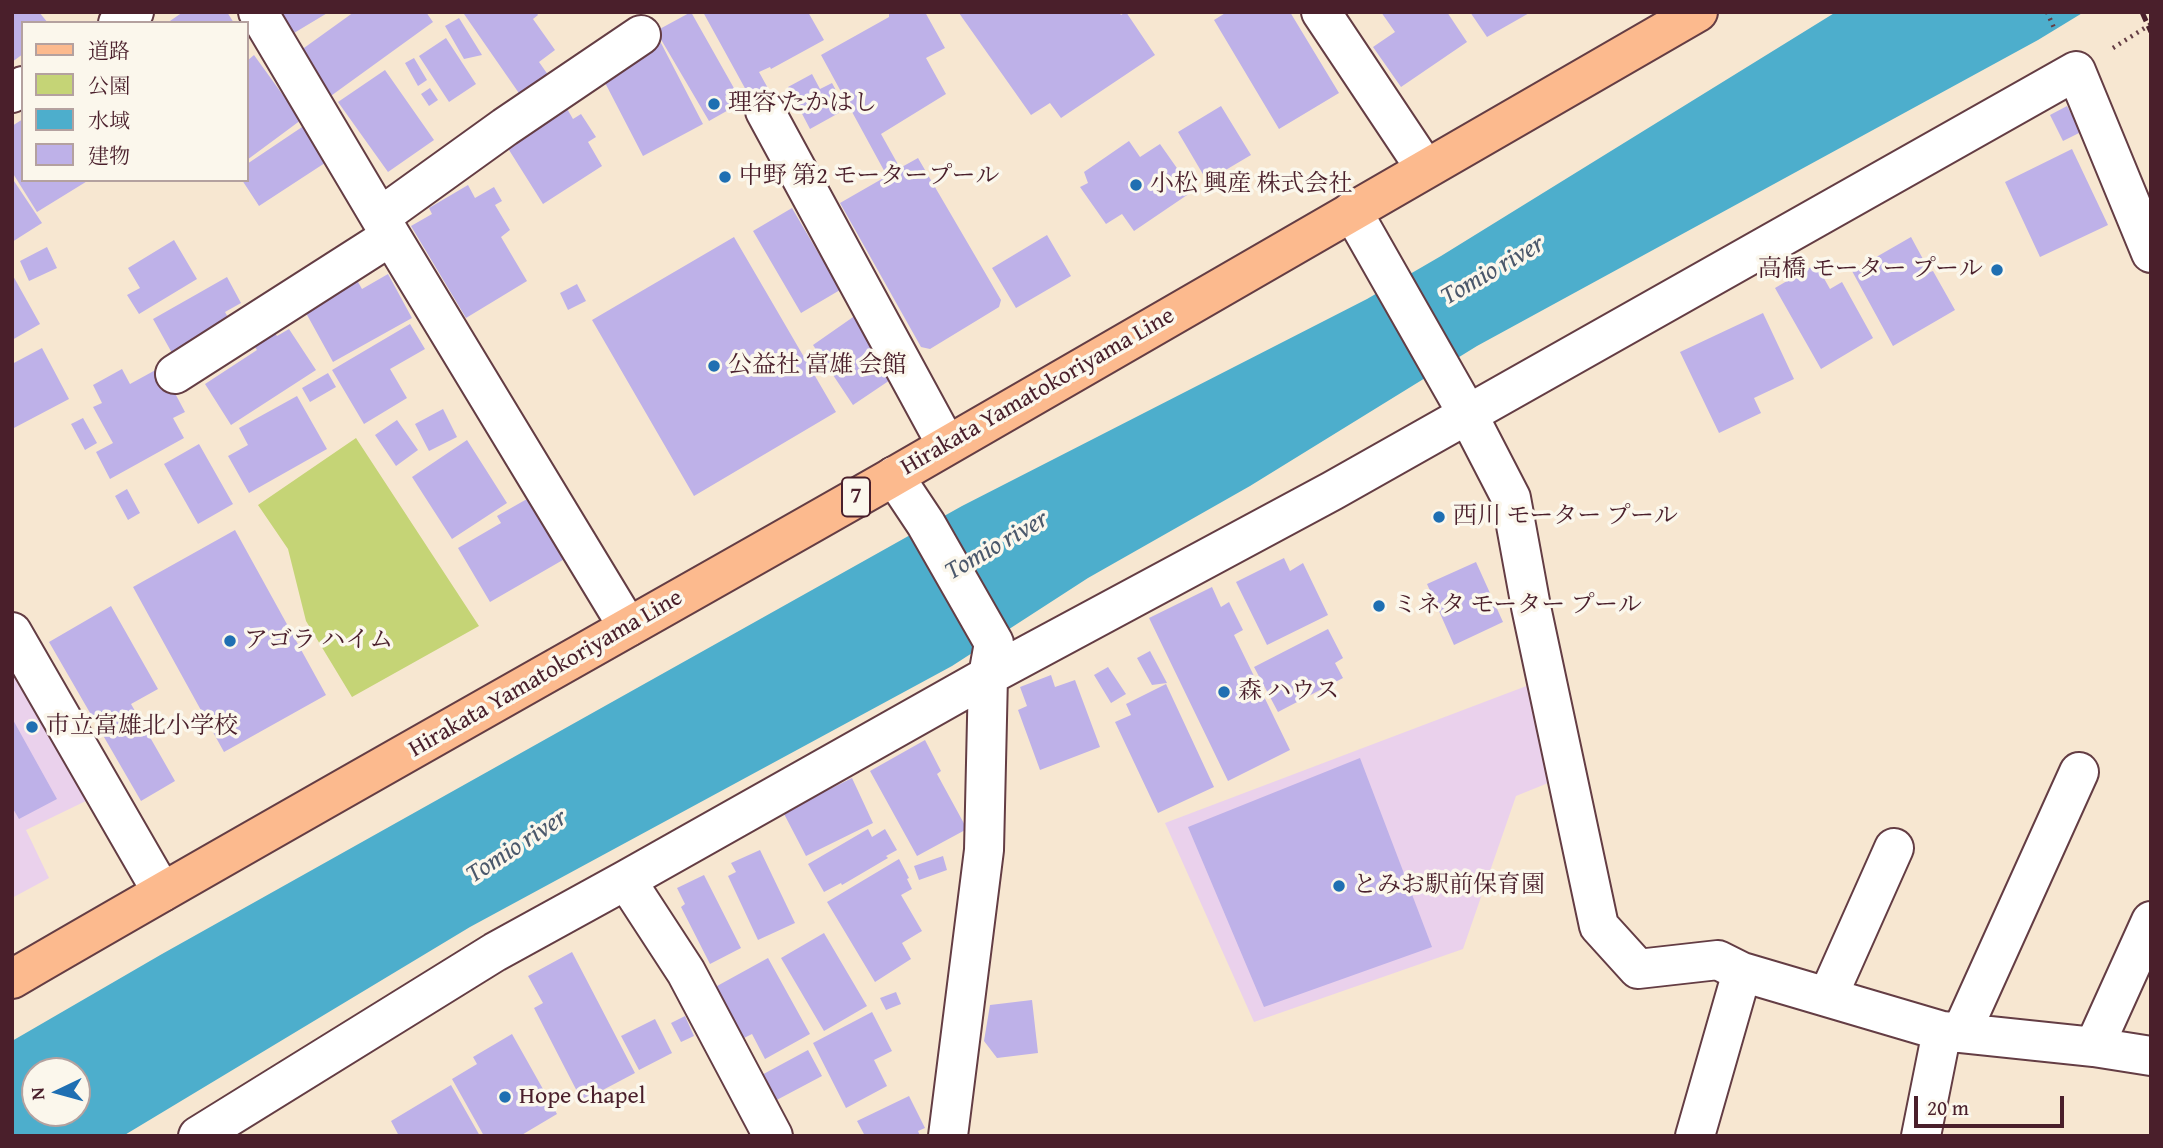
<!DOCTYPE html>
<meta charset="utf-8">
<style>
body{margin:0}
#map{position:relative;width:2163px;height:1148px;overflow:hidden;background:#f7e7d1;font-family:"Gentium Book Plus","Noto Serif JP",serif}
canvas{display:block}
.frame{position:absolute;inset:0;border:14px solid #4a1f2b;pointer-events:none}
.legend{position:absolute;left:21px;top:21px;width:228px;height:161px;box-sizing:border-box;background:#fbf7ec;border:2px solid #b4a19f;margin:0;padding:9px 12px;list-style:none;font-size:21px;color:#4a1f2b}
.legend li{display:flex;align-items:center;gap:14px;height:35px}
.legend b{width:35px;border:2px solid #b4a19f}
.north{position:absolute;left:21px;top:1057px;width:70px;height:70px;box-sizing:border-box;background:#fbf7ec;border:2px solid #b4a19f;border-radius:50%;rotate:265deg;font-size:19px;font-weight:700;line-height:28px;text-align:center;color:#4a1f2b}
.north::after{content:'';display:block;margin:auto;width:24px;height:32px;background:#1f6fb2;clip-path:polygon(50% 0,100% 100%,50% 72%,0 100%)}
.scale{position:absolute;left:1914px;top:1096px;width:150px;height:32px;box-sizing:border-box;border:4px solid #4a1f2b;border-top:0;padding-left:9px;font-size:21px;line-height:24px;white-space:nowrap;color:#4a1f2b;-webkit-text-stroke:5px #fbf7ec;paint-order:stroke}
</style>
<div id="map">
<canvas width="2163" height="1148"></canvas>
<div class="frame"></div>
<ul class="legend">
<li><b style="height:9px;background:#fcba8e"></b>道路</li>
<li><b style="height:19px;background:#c5d476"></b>公園</li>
<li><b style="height:19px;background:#4daecc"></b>水域</li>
<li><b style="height:19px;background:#beb1e8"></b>建物</li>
</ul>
<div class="north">N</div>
<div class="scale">20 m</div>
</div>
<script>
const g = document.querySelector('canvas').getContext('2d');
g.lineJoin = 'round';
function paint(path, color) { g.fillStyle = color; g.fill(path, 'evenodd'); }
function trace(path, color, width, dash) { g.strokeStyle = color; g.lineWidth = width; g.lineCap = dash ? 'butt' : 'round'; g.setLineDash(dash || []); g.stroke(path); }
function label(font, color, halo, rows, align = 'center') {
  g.font = font + ' "Gentium Book Plus","Noto Serif JP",serif'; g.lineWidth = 7; g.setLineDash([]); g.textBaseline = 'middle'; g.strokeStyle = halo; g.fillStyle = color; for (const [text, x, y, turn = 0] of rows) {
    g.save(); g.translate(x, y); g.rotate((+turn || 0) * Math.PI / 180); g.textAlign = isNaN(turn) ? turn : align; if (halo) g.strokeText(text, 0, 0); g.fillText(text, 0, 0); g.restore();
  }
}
const built = new Path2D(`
 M 12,656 L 92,798 L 26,830 L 49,878 L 12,898 Z
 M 1537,682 L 1558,779 L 1516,796 L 1463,949 L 1254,1022 L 1165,823 Z`);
const green = new Path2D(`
 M 356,438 L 479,626 L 352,697 L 306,621 L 288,549 L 258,505 Z`);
const water = new Path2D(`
 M 1836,12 L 2084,12 L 2038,40 L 1477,346 L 1250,486 L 1088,578 L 952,666 L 470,927 L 123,1136 L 12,1136 L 12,1041 L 162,954 L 962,506 L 1367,299 L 1441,256 ZM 35,1071 L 77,1071 L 77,1113 L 35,1113 Z`);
const building = new Path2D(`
 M 12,12 L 39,12 L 48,23 L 23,23 L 23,54 L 12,62 Z
 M 183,12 L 227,12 L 234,23 L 167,23 Z
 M 274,12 L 329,12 L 289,36 Z
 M 354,12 L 426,12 L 433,22 L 328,98 L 297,53 Z
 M 466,12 L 536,12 L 538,15 L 533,19 L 555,50 L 539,62 L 551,79 L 523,99 L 464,14 Z
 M 691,12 L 735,90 L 725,96 L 732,108 L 709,121 L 656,31 Z
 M 703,12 L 808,12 L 824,40 L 771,69 L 770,67 L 759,72 L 770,92 L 752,101 Z
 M 891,12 L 925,12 L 945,48 L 926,58 L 946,94 L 881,134 L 900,168 L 918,158 L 1001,300 L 999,307 L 930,349 L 921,347 L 840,203 L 887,176 L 821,55 L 889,17 L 889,14 Z
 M 961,12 L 1119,12 L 1121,15 L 1126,12 L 1155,55 L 1061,118 L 1050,103 L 1031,115 L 959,13 Z
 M 1227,12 L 1290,12 L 1339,93 L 1279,129 L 1214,20 Z
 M 1381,12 L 1447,12 L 1467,42 L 1401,87 L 1373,47 L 1395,32 Z
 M 1470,12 L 1531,12 L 1487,37 Z
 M 459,18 L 482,55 L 464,59 L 445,26 Z
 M 446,38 L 476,84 L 449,102 L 419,56 Z
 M 661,43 L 703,124 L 643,156 L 601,75 Z
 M 254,55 L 301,120 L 247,160 L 247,61 Z
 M 414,58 L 427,80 L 418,86 L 405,63 Z
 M 385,70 L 434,140 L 388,172 L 338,102 Z
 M 812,74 L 820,89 L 832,83 L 846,109 L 810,129 L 788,87 Z
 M 430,88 L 438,100 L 429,106 L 421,94 Z
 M 1221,106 L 1251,155 L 1207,181 L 1178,132 Z
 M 2067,106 L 2081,132 L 2063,141 L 2050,115 Z
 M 566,107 L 573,119 L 581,114 L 596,137 L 588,142 L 602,166 L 543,204 L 504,142 Z
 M 23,119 L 23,180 L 89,180 L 37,212 L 12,172 L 12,126 Z
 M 308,123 L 331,159 L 259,206 L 242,180 L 247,180 L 247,164 Z
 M 1129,141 L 1140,157 L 1160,144 L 1193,191 L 1134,231 L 1122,214 L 1106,224 L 1080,187 L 1088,183 L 1084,172 Z
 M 2072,149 L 2108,225 L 2040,257 L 2005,182 Z
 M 12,178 L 42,223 L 12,242 Z
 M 468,185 L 475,198 L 494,187 L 502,201 L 495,205 L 510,230 L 501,237 L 527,281 L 466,318 L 411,226 L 432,214 L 429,208 Z
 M 792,208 L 840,290 L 801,313 L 753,231 Z
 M 1047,235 L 1071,276 L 1016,308 L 992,268 Z
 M 734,237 L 836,412 L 694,496 L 592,320 Z
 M 1911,237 L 1930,272 L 1933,271 L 1955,310 L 1893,346 L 1852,271 Z
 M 174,240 L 197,279 L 139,314 L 127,295 L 140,288 L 128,268 Z
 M 47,247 L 57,268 L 29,281 L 20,261 Z
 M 1816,264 L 1830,289 L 1842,282 L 1873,338 L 1821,369 L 1775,288 Z
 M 12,274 L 40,324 L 12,340 Z
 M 388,274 L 412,318 L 333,362 L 301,304 L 354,275 L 362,289 Z
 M 227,277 L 241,303 L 225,312 L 230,321 L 177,362 L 153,319 Z
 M 577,284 L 586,301 L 568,310 L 560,293 Z
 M 1763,313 L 1794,379 L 1754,398 L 1761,413 L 1719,433 L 1680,352 Z
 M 856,315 L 896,376 L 853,405 L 813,345 Z
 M 410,324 L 425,349 L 390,369 L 407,398 L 364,424 L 332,370 Z
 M 289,329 L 316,370 L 231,425 L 205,384 L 257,350 L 253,344 L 273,330 L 277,336 Z
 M 42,348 L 69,399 L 12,429 L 12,364 Z
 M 161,367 L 185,412 L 173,418 L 184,438 L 110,479 L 96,452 L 113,443 L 93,407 L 102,403 L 93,385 L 122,369 L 130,384 Z
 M 328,373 L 336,387 L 310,402 L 302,388 Z
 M 297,396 L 327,449 L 249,493 L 228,456 L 248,445 L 239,428 Z
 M 443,409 L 457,437 L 429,451 L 415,424 Z
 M 83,418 L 97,443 L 85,450 L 71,424 Z
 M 397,420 L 418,450 L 396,466 L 375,435 Z
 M 467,440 L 507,503 L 452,539 L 412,477 Z
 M 199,444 L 233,504 L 198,524 L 164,464 Z
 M 127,489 L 140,513 L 128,520 L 115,496 Z
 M 534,495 L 568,557 L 490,602 L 458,548 L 501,523 L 497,516 Z
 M 235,530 L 326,695 L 224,752 L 133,587 Z
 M 1284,558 L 1290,571 L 1303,563 L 1328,615 L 1267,645 L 1236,582 Z
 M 1476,562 L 1503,622 L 1454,645 L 1427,584 Z
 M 1212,587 L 1221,607 L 1229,602 L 1243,630 L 1234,635 L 1290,750 L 1228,781 L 1149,618 Z
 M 111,606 L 158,689 L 131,704 L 175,781 L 141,801 L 49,642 Z
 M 1328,629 L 1343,658 L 1335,663 L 1343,678 L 1278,712 L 1254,667 Z
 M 1150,651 L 1167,683 L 1152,685 L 1137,658 Z
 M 1108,667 L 1126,694 L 1111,703 L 1094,675 Z
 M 1051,675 L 1055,687 L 1075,680 L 1100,747 L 1040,770 L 1018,710 L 1027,706 L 1020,687 Z
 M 1166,684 L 1214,787 L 1158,813 L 1115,722 L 1131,715 L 1126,704 Z
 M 12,718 L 57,799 L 19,819 L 12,807 Z
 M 925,740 L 941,771 L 937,774 L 967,829 L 917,856 L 870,771 Z
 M 1360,758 L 1432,947 L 1264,1007 L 1188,827 Z
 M 852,778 L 873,823 L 806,856 L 783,812 Z
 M 868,829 L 872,837 L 885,829 L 897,850 L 886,856 L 888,858 L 842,885 L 841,883 L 824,892 L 808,864 Z
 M 760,850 L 795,923 L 758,940 L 728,876 L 736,872 L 731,863 Z
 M 943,856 L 947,870 L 919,880 L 914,866 Z
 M 899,859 L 909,878 L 907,879 L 912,889 L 901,895 L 922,931 L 902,943 L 911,959 L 875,982 L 827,902 Z
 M 704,875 L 741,948 L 710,964 L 681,907 L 685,904 L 677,888 Z
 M 824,933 L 867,1006 L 824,1031 L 781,958 Z
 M 572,952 L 635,1073 L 582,1101 L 534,1008 L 543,1003 L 528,976 Z
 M 768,958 L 810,1034 L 765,1059 L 752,1034 L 736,1042 L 708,991 Z
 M 896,992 L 901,1004 L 886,1010 L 880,998 Z
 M 1032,1000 L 1038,1053 L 997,1058 L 984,1041 L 990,1005 Z
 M 872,1012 L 892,1051 L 874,1060 L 887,1086 L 846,1108 L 813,1043 Z
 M 685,1016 L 694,1036 L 681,1042 L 671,1023 Z
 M 655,1019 L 672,1053 L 639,1070 L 621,1036 Z
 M 512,1034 L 557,1114 L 520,1136 L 484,1136 L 452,1079 L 477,1064 L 473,1057 Z
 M 808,1050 L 822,1076 L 771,1103 L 758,1077 Z
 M 451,1085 L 480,1136 L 399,1136 L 391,1121 Z
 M 909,1096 L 925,1128 L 918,1131 L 920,1136 L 865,1136 L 857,1121 Z`);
const path = new Path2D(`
 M 2047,12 L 2055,30
 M 2113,48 L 2151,24`);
const minor = new Path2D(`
 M 258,12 L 391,236 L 628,627
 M 1321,12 L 1425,168
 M 118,23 L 134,12
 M 12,93 L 23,86
 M 765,111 L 946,444
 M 1352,211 L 1467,413 L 1511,498 L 1531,607 L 1599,926 L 1638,969 L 1718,960 L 1742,972 L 1942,1031 L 2094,1047 L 2151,1056
 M 380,217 L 505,127 L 641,35
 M 175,374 L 391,236
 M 894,476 L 926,524 L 994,643 L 988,676 L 984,850 L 948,1136
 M 12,632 L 162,892
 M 626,880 L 686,972 L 773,1136
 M 1828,996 L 1894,848
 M 1961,1033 L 2079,772
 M 2094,1047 L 2151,921
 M 198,1136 L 495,952 L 626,880 L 988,676 L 1332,491 L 2076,71 L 2151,253
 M 1695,1136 L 1742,972
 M 1921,1136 L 1942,1031`);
const major = new Path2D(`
 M 12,979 C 302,810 595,647 886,481 C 1157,326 1427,167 1698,12`);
const rail = new Path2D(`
 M 2142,12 L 2151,32`);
const markers = [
 [714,104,7,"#1f6fb2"],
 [725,177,7,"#1f6fb2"],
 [1136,185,7,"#1f6fb2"],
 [1997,270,7,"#1f6fb2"],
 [714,366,7,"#1f6fb2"],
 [1439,517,7,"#1f6fb2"],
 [1379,606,7,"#1f6fb2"],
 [230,641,7,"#1f6fb2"],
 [1224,692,7,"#1f6fb2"],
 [32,727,7,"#1f6fb2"],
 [1339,886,7,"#1f6fb2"],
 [505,1097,7,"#1f6fb2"]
];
const shields = [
 [856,497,28]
];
const shieldNames = [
 ["7",856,497]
];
const poiNames = [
 ["理容 たかはし",728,104],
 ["中野 第2 モータープール",739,177],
 ["小松 興産 株式会社",1150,185],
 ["高橋 モーター プール",1983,270,"right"],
 ["公益社 富雄 会館",728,366],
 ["西川 モーター プール",1453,517],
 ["ミネタ モーター プール",1393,606],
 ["アゴラ ハイム",244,641],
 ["森 ハウス",1238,692],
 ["市立富雄北小学校",46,727],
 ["とみお駅前保育園",1353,886],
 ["Hope Chapel",519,1097]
];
const streetNames = [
 ["Hirakata Yamatokoriyama Line",1038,392,-30],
 ["Hirakata Yamatokoriyama Line",546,674,-30]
];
const waterNames = [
 ["Tomio river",1493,271,-30],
 ["Tomio river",997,546,-30],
 ["Tomio river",517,847,-33]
];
paint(built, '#ead1ec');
paint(green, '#c5d476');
paint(water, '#4daecc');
paint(building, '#beb1e8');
trace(minor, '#643d44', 42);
trace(major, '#643d44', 42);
trace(path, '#643d44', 4.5, [2, 5]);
trace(minor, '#fff', 38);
trace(major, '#fcba8e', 38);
trace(rail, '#4a1f2b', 5, [10, 5]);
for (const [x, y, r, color] of markers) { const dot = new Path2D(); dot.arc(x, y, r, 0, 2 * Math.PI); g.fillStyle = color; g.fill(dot); trace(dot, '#fbf7ec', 2.5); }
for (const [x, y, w] of shields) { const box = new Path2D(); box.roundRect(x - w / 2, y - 19.5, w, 39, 5); g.fillStyle = '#fbf7ec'; g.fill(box); trace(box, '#4a1f2b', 2); }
label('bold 23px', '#4a1f2b', null, shieldNames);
label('24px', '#4a1f2b', '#fbf7ec', poiNames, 'left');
label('24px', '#4a1f2b', '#fbf7ec', streetNames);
label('italic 26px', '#4b586b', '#fbf7ec', waterNames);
</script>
